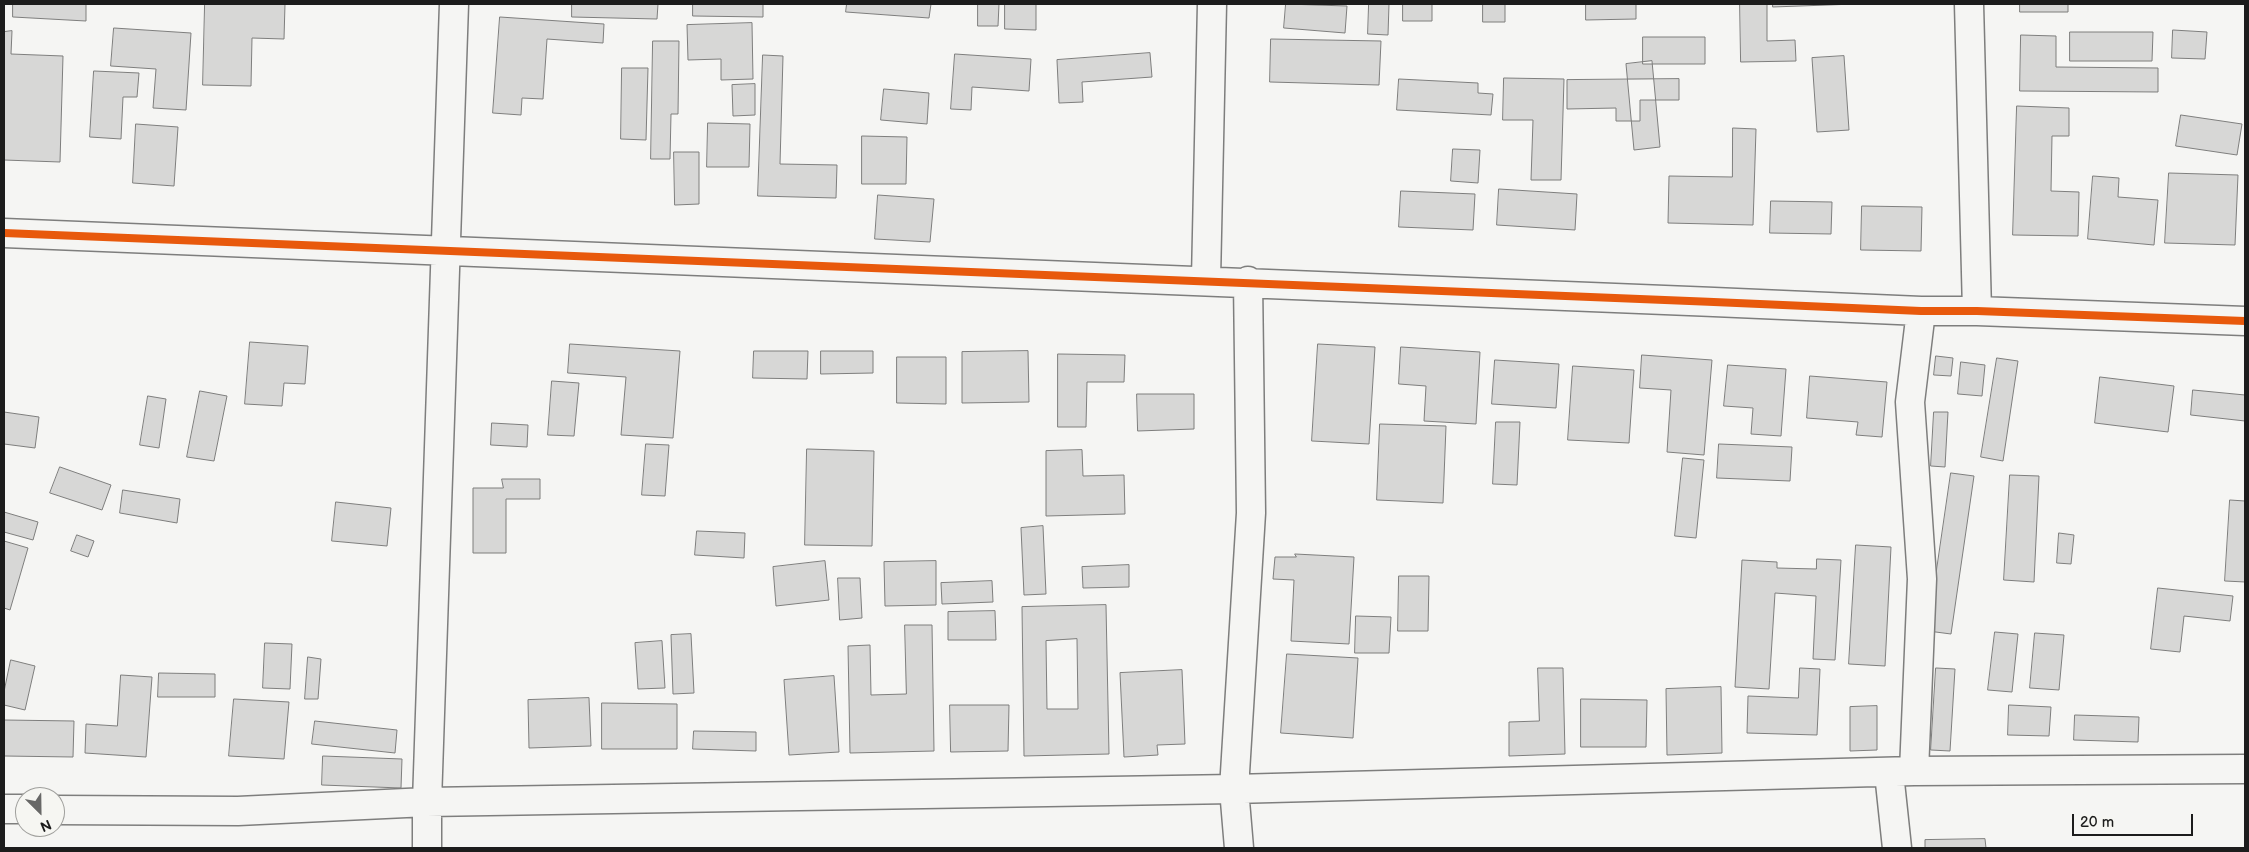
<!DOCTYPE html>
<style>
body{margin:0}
#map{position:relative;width:2249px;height:852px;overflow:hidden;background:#f5f5f3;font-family:"Balsamiq Sans",sans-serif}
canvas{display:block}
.frame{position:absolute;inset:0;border:5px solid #1c1c1c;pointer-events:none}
.north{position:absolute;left:15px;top:787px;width:50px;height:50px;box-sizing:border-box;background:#f6f6f2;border:1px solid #9f9f9c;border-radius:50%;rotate:157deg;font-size:14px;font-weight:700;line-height:20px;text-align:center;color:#1c1c1c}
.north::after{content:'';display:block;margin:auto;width:18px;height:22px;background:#686867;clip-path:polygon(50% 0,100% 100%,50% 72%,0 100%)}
.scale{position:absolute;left:2072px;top:814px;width:121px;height:22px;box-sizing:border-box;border:2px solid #1c1c1c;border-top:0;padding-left:6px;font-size:15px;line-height:18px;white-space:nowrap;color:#1c1c1c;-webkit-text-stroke:4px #f6f6f2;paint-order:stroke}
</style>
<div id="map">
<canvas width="2249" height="852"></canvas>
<div class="frame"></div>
<div class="north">N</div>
<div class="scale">20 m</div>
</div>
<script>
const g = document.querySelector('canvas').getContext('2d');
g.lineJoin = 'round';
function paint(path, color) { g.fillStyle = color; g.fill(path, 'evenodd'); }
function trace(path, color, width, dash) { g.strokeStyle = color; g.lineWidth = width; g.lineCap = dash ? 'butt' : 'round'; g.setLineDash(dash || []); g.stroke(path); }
const building = new Path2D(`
 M 13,4 L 86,4 L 86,21 L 13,17 Z
 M 205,4 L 285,4 L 284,39 L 252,38 L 251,86 L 203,85 Z
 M 572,4 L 658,4 L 657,19 L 572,17 Z
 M 693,4 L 763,4 L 763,17 L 693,16 Z
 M 847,4 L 931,4 L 929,18 L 846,12 Z
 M 978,4 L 999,4 L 998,26 L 978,26 Z
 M 1005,4 L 1036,4 L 1036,30 L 1005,29 Z
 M 1286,4 L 1347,6 L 1345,33 L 1284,28 Z
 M 1369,4 L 1389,4 L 1388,35 L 1368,34 Z
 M 1403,4 L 1432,4 L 1432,21 L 1403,21 Z
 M 1483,4 L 1505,4 L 1505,22 L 1483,22 Z
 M 1586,4 L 1636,4 L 1636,19 L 1586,20 Z
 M 1740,4 L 1767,4 L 1767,41 L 1795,40 L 1796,61 L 1741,62 Z
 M 1773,4 L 1855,4 L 1773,7 Z
 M 2020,4 L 2068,4 L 2068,12 L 2020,12 Z
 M 500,17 L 604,24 L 603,43 L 547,39 L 543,99 L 522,98 L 521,115 L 493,113 Z
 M 752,23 L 753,79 L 721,80 L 721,59 L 688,60 L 687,25 Z
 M 114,28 L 191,33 L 186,110 L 153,108 L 156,69 L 111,66 Z
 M 2173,30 L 2207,32 L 2205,59 L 2172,58 Z
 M 12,31 L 11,54 L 63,56 L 60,162 L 4,160 L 4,32 Z
 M 2070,32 L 2153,32 L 2152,61 L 2070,61 Z
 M 2021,35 L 2056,36 L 2056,67 L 2158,68 L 2158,92 L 2020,91 Z
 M 1643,37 L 1705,37 L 1705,64 L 1643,64 Z
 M 1271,39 L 1381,41 L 1379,85 L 1270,82 Z
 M 653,41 L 679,41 L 678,114 L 671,114 L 670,159 L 651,159 Z
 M 1150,53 L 1152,77 L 1082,82 L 1083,102 L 1059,103 L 1057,60 Z
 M 955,54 L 1031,59 L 1029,91 L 972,87 L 971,110 L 951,109 Z
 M 763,55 L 783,56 L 780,164 L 837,165 L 836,198 L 758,196 Z
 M 1844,56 L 1849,130 L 1817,132 L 1812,58 Z
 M 1652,61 L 1660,147 L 1634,150 L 1626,64 Z
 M 622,68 L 648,68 L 646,140 L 621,139 Z
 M 94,71 L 139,73 L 137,97 L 123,97 L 121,139 L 90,137 Z
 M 1504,78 L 1564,79 L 1561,180 L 1531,180 L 1533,120 L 1503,120 Z
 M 1399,79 L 1478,83 L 1478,93 L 1493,94 L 1491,115 L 1397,110 Z
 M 1679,79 L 1679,100 L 1640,100 L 1640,121 L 1616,121 L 1616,108 L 1567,109 L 1567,80 Z
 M 755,84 L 755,115 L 733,116 L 732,85 Z
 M 884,89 L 929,93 L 927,124 L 881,120 Z
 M 2017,106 L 2069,108 L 2069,136 L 2052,136 L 2051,191 L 2079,192 L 2078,236 L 2013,235 Z
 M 2181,115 L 2242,124 L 2237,155 L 2176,146 Z
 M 708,123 L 750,124 L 749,167 L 707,167 Z
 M 136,124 L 178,127 L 174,186 L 133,183 Z
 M 1733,128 L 1756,129 L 1753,225 L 1668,223 L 1669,176 L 1732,177 Z
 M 862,136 L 907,137 L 906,184 L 862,184 Z
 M 1453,149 L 1480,150 L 1478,183 L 1451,181 Z
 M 674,152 L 699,152 L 699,204 L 675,205 Z
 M 2169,173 L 2238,175 L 2235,245 L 2165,243 Z
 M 2093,176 L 2119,178 L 2118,197 L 2158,200 L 2154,245 L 2088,239 Z
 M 1499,189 L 1577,194 L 1575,230 L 1497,225 Z
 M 1401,191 L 1475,194 L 1473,230 L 1399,227 Z
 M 878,195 L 934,199 L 930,242 L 875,239 Z
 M 1771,201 L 1832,202 L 1831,234 L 1770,233 Z
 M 1862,206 L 1922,207 L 1921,251 L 1861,250 Z
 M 250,342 L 308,346 L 305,384 L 284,383 L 282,406 L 245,404 Z
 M 570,344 L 680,351 L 673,438 L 621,435 L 626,377 L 568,373 Z
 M 1318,344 L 1375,347 L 1369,444 L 1312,441 Z
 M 1401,347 L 1480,352 L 1476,424 L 1424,421 L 1426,386 L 1399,384 Z
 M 754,351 L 808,351 L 807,379 L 753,378 Z
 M 821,351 L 873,351 L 873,373 L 821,374 Z
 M 1028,351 L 1029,402 L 962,403 L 962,352 Z
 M 1058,354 L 1125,355 L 1124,382 L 1087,382 L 1086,427 L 1058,427 Z
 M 1642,355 L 1712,360 L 1704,455 L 1667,452 L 1671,390 L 1640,388 Z
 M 1936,356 L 1953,358 L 1951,376 L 1934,375 Z
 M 897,357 L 946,357 L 946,404 L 897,403 Z
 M 1997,358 L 2018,361 L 2003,461 L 1981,457 Z
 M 1495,360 L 1559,364 L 1556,408 L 1492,404 Z
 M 1961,362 L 1985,365 L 1982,396 L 1958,394 Z
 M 1728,365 L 1786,369 L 1781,436 L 1751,434 L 1753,408 L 1724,406 Z
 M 1573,366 L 1634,370 L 1629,443 L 1568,440 Z
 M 1810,376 L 1887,382 L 1882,437 L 1856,435 L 1858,422 L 1807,418 Z
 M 2100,377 L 2174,386 L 2168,432 L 2095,423 Z
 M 552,381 L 579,383 L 574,436 L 548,435 Z
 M 2193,390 L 2245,395 L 2245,421 L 2191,415 Z
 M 200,391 L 227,396 L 214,461 L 187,457 Z
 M 1137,394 L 1194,394 L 1194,429 L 1138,431 Z
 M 148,396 L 166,399 L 159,448 L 140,445 Z
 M 4,412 L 39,417 L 35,448 L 4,444 Z
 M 1934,412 L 1948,412 L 1945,467 L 1931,466 Z
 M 1496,422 L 1520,422 L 1517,485 L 1493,484 Z
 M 492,423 L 528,425 L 527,447 L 491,445 Z
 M 1380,424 L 1446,426 L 1443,503 L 1377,500 Z
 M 646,444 L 669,445 L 665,496 L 642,495 Z
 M 1719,444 L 1792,447 L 1790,481 L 1717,478 Z
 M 807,449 L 874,451 L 872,546 L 805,545 Z
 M 1082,450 L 1083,476 L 1124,475 L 1125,514 L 1046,516 L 1046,451 Z
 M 1683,458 L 1704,460 L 1696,538 L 1675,536 Z
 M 60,467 L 111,485 L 102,510 L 50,493 Z
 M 1951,473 L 1974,476 L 1951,634 L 1928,631 Z
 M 2010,475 L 2039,476 L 2034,582 L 2004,580 Z
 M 502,479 L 540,479 L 540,499 L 506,499 L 506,553 L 473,553 L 473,488 L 503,488 Z
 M 123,490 L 180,499 L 177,523 L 120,513 Z
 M 2230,500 L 2245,501 L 2245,582 L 2225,581 Z
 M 336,502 L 391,508 L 387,546 L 332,541 Z
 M 4,512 L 38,522 L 33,540 L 4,532 Z
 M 1043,526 L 1046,594 L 1024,595 L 1021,528 Z
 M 697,531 L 745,533 L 744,558 L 695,555 Z
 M 2059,533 L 2074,535 L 2071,564 L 2057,563 Z
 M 77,535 L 94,541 L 88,557 L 71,551 Z
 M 4,541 L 28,548 L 10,610 L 4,608 Z
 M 1856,545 L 1891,547 L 1885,666 L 1849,664 Z
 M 1295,554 L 1354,557 L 1349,644 L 1291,641 L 1294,580 L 1273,579 L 1275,557 L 1296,557 Z
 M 1817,559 L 1841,560 L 1835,660 L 1813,659 L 1816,596 L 1775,593 L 1769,689 L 1735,687 L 1742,560 L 1777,562 L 1777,568 L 1816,569 Z
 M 825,561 L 829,600 L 776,606 L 773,567 Z
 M 936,561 L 936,605 L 885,606 L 884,562 Z
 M 1129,565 L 1129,587 L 1083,588 L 1082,567 Z
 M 1399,576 L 1429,576 L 1428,631 L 1398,631 Z
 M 838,578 L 860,578 L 862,618 L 840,620 Z
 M 992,581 L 993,602 L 942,604 L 941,583 Z
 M 2158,588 L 2233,596 L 2230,621 L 2184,616 L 2180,652 L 2151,649 Z
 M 1106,605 L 1109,754 L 1024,756 L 1022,607 ZM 1077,639 L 1078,709 L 1047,709 L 1046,641 Z
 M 995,611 L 996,640 L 948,640 L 948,612 Z
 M 1356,616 L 1391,617 L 1389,653 L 1355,653 Z
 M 905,625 L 932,625 L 934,751 L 850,753 L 848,646 L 870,645 L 871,695 L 906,694 Z
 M 1995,632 L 2018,634 L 2012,692 L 1988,690 Z
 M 2035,633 L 2064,635 L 2059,690 L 2030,688 Z
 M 691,634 L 694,693 L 673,694 L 671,635 Z
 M 662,641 L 665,688 L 638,689 L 635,643 Z
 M 265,643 L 292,644 L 290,689 L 263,688 Z
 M 1287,654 L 1358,658 L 1353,738 L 1281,733 Z
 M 308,657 L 321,659 L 318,699 L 305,699 Z
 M 11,660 L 35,666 L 25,710 L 4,705 L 4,692 Z
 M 1538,668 L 1563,668 L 1565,754 L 1509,756 L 1509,722 L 1539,721 Z
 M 1800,668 L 1820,669 L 1817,735 L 1747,733 L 1748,696 L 1798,698 Z
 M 1936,668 L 1955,669 L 1950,751 L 1931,750 Z
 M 1182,670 L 1185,744 L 1157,745 L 1158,755 L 1124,757 L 1120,673 Z
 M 159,673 L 215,674 L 215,697 L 158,697 Z
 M 121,675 L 152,677 L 146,757 L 85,753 L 86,724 L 117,726 Z
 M 834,676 L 839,752 L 789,755 L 784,680 Z
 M 1721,687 L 1722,753 L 1667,755 L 1666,689 Z
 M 589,698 L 591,746 L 529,748 L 528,700 Z
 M 234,699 L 289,702 L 284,759 L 229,756 Z
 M 1581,699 L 1647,700 L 1646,747 L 1581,747 Z
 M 602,703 L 677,704 L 677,749 L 602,749 Z
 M 950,705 L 1009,705 L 1008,751 L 951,752 Z
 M 2009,705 L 2051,707 L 2049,736 L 2008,735 Z
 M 1877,706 L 1877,750 L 1850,751 L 1850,707 Z
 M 2075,715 L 2139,717 L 2138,742 L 2074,740 Z
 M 4,720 L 74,721 L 73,757 L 4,756 Z
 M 315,721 L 397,730 L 395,753 L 312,744 Z
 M 694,731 L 756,732 L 756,751 L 693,749 Z
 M 323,756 L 402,759 L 401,788 L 322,785 Z
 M 1985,839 L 1986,848 L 1925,848 L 1925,840 Z`);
const minor = new Path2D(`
 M 1969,4 L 1977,311
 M 4,233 C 643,254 1282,283 1921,311 L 1977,311 L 2245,321
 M 1206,279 L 1212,4
 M 1914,771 L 1922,579 L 1910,402 L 1921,311
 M 1889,773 L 1897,848
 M 4,809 L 25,809
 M 55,810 L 238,811 L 427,802 L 1234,789 L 1914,771 L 2245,769
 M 427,848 L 427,802 L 454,4
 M 1239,848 L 1234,789 L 1251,513 L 1248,281`);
const cycleway = new Path2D(`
 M 4,233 C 643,254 1282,283 1921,311 L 1977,311 L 2245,321`);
paint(building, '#d7d7d6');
trace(building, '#7e7e7d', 1);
trace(minor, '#7e7e7d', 31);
trace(minor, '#f5f5f3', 28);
trace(cycleway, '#e8590c', 8);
</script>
